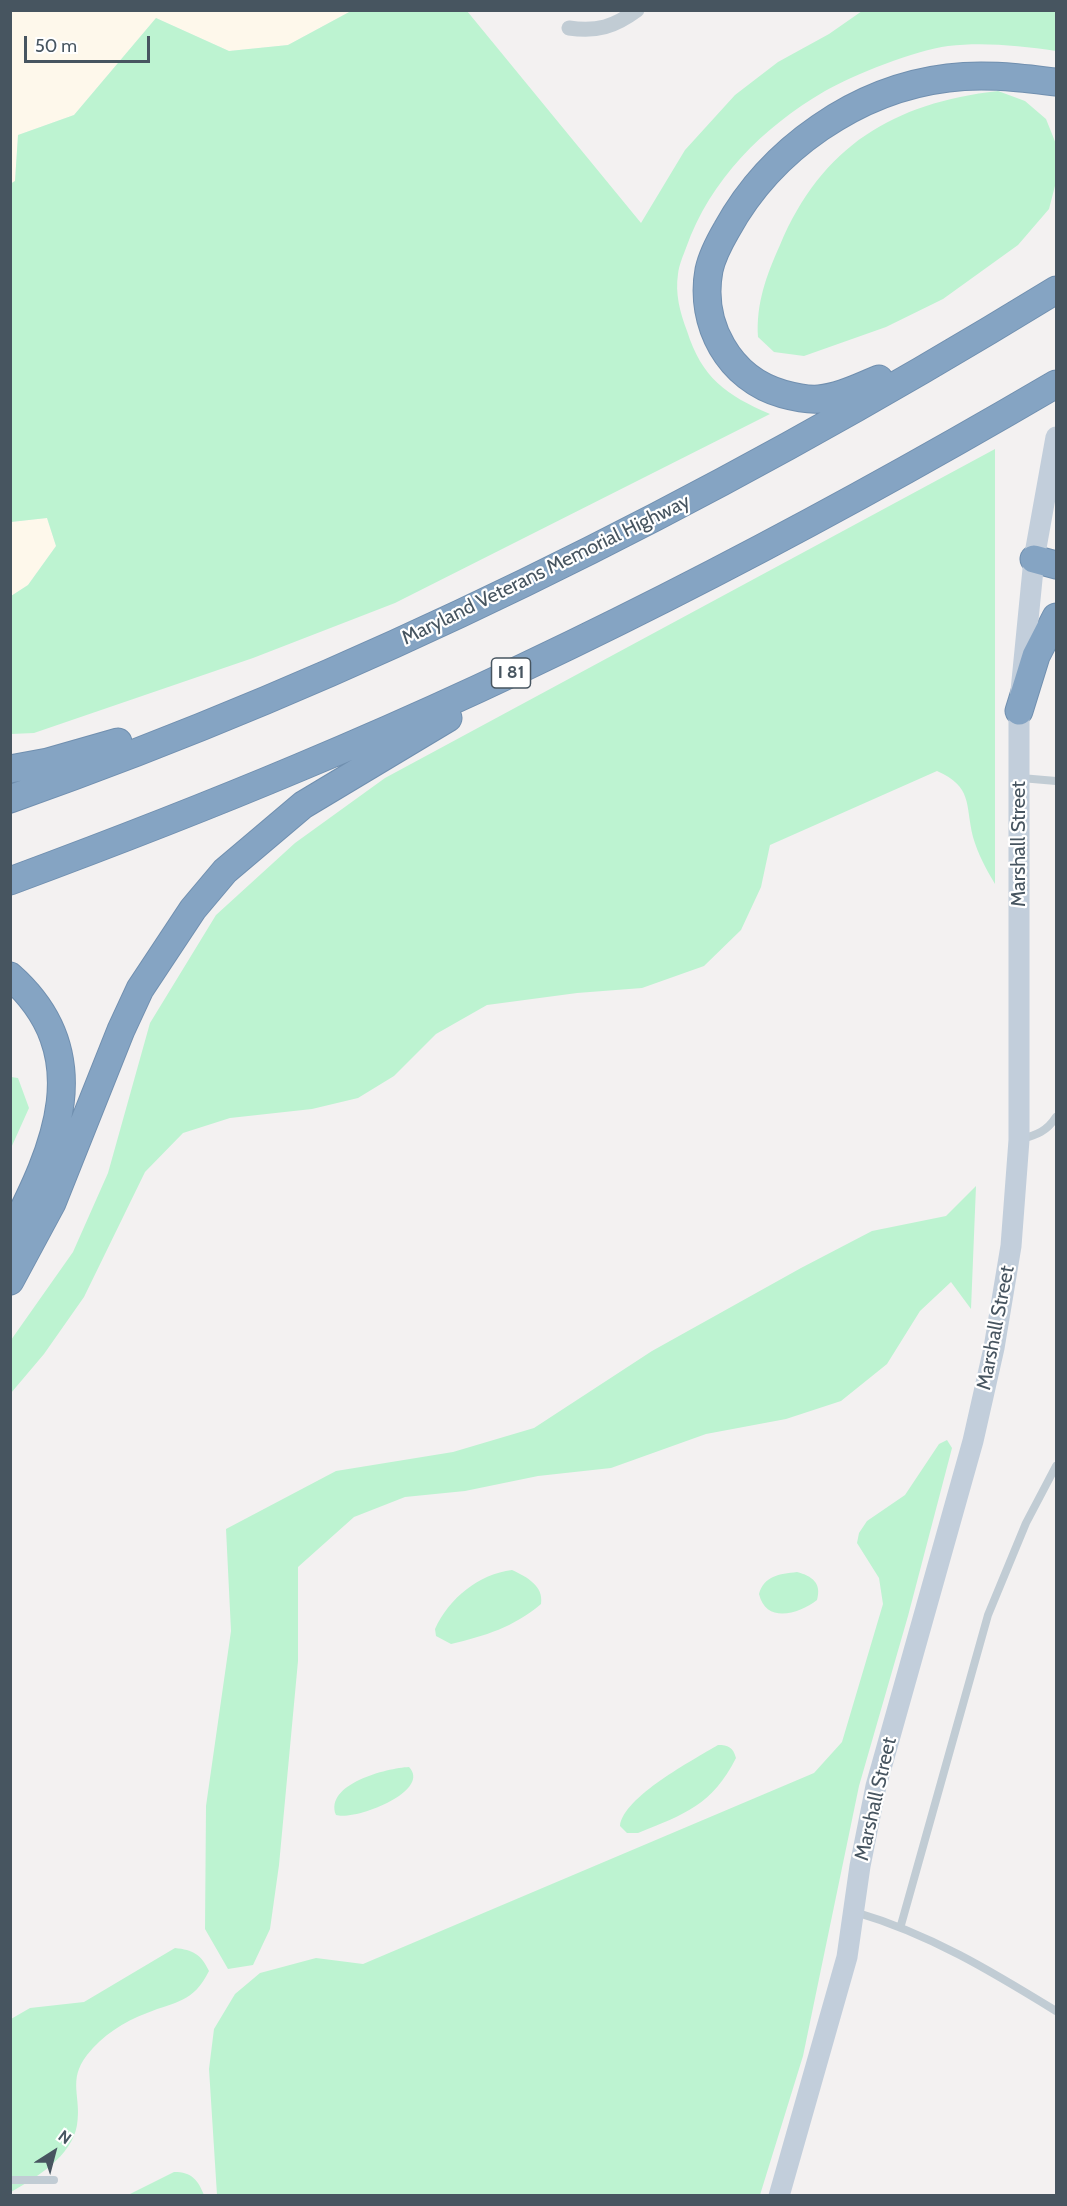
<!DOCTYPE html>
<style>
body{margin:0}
#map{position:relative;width:1067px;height:2206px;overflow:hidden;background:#f3f1f1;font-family:Cabin,sans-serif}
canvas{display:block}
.frame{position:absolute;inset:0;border:12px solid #475560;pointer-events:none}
.north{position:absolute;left:24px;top:2122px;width:60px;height:60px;-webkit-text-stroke:4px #fff;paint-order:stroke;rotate:36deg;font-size:16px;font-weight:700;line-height:24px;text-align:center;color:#475560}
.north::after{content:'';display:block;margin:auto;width:21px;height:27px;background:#475560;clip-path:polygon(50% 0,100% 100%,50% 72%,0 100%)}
.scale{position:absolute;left:24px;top:36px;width:126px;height:27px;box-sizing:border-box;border:3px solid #475560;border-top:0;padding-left:8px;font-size:18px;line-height:21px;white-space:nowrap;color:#475560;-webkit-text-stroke:4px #fff;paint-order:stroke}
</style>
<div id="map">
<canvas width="1067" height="2206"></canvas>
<div class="frame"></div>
<div class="north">N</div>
<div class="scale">50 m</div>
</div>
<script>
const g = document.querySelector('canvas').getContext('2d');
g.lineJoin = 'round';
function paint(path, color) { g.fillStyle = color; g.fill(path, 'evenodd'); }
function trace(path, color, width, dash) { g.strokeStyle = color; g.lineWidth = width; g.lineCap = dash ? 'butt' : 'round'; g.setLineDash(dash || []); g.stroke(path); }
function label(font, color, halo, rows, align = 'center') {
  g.font = font + ' Cabin,sans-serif'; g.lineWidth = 4.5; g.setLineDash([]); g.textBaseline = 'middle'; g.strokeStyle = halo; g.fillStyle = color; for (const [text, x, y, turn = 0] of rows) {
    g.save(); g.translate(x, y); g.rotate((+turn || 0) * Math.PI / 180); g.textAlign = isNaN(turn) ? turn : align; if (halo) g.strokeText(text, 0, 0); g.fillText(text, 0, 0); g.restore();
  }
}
const commercial = new Path2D(`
 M 10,11 L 351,11 L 288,45 L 229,51 L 156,18 L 74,115 L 18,135 L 15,181 L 11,184 Z
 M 47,518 L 56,546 L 28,585 L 11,596 L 11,522 Z`);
const green = new Path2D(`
 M 351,11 L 467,11 L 641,223 L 685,150 L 735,95 L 778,62 L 829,34 L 862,11 L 1056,11 L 1056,51 C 1020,46 985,42 948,46 C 916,50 853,75 825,91 C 763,127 710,180 686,248 C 683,256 679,265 678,274 C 675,294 680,312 687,331 C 702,378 726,395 770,414 L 395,603 L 253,658 L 34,733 L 11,734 L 11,596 L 28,585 L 56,546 L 47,518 L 11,522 L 10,184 L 15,181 L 18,135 L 74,115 L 156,18 L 229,51 L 288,45 Z
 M 998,91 L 1025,101 L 1046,119 L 1056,144 L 1056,182 L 1049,209 L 1018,245 L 943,299 L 886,327 L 804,356 L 774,352 L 758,337 C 756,304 766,276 780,245 C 822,146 893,103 998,91 Z
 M 995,449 L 995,884 C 986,869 978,854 973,837 C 965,804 973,787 937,771 L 770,845 L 761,887 L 741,930 L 704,966 L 642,988 L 577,993 L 487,1005 L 436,1034 L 394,1076 L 358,1098 L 312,1109 L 230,1118 L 183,1133 L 145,1172 L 84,1297 L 44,1354 L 11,1393 L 11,1340 L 73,1252 L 108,1173 L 150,1023 L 216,915 L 295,843 L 385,778 Z
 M 11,1077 L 18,1078 L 29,1108 L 11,1148 Z
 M 976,1186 L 971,1309 L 951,1282 L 920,1311 L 887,1364 L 841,1401 L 786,1419 L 706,1434 L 611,1468 L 538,1476 L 465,1491 L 405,1497 L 354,1517 L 298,1567 L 298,1661 L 279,1865 L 270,1929 L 253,1965 L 228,1969 L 205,1929 L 206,1806 L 231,1631 L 226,1529 L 336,1471 L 453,1452 L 534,1428 L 652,1351 L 801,1268 L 872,1231 L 946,1216 Z
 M 947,1440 L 952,1448 L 908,1616 L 859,1786 L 803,2056 L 760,2195 L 217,2195 L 209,2069 L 214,2029 L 235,1994 L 260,1973 L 316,1958 L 363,1964 L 814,1773 L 842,1742 L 883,1604 L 879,1578 L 857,1543 L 859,1533 L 867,1521 L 905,1495 L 939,1444 Z
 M 512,1570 C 527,1577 544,1586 541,1604 C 514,1627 485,1636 451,1644 L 436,1636 L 435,1629 C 449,1598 479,1574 512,1570 Z
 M 797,1572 C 812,1576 822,1583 817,1600 C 799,1614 766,1624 759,1594 C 764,1576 779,1574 797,1572 Z
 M 718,1745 C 728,1745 733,1747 736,1758 C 712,1805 685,1814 638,1833 L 627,1833 L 620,1826 C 623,1797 693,1760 718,1745 Z
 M 409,1767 C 432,1791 356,1821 336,1815 C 324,1784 387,1768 409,1767 Z
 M 175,1948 C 193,1950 201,1954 209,1971 C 193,2003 176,2001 147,2013 C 123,2022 103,2035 87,2055 C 67,2081 82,2097 77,2125 C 72,2156 36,2178 11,2192 L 11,2019 L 30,2008 L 84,2002 Z
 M 174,2172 C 192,2172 198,2180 204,2195 L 128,2195 Z`);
const lane = new Path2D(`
 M 1021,778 L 1056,781
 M 1021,1139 C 1037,1135 1047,1131 1056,1117
 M 855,1912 C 930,1934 991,1971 1056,2011
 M 901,1925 L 988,1615 L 1026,1523 L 1056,1466
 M 10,2180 L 54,2180`);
const street = new Path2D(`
 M 569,28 C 597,32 614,27 637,10`);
const secondary = new Path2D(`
 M 779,2196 L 847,1957 L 860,1866 L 876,1786 L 973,1441 L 994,1348 L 1011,1246 L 1019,1140 L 1019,711 L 1034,559 L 1056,437`);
const highway = new Path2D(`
 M 879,379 C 859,387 840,397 819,399 C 807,400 794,397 783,394 C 729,379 699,324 709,270 C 712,256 720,241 727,229 C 771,149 857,89 948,78 C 985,73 1020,78 1056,82
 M 1034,559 L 1056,565
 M 1019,711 L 1036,656 L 1056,617
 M 10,769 L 48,762 L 118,742
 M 10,799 C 377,670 725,493 1056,290
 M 10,881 C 107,845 203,808 298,768 C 560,659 812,527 1056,384
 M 10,976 C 98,1054 56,1148 10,1236
 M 10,1281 L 52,1203 L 121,1030 L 140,989 L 193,909 L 225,871 L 303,805 L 448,718`);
const shields = [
 [511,673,39]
];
const shieldNames = [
 ["I 81",511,673]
];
const streetNames = [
 ["Maryland Veterans Memorial Highway",546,570,-26],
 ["Marshall Street",1019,844,-90],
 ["Marshall Street",996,1328,-79],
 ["Marshall Street",876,1799,-77]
];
paint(commercial, '#fef8eb');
paint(green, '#bdf3d1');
trace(highway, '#708faf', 29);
trace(lane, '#c1ccd4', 8);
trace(street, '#c1ccd4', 15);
trace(secondary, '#c2cedb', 21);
trace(highway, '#85a4c3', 27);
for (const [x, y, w] of shields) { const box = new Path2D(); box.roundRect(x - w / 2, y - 15, w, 30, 4.5); g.fillStyle = '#fff'; g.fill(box); trace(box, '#475560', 1.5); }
label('bold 18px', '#475560', null, shieldNames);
label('20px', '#475560', '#fff', streetNames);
</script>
